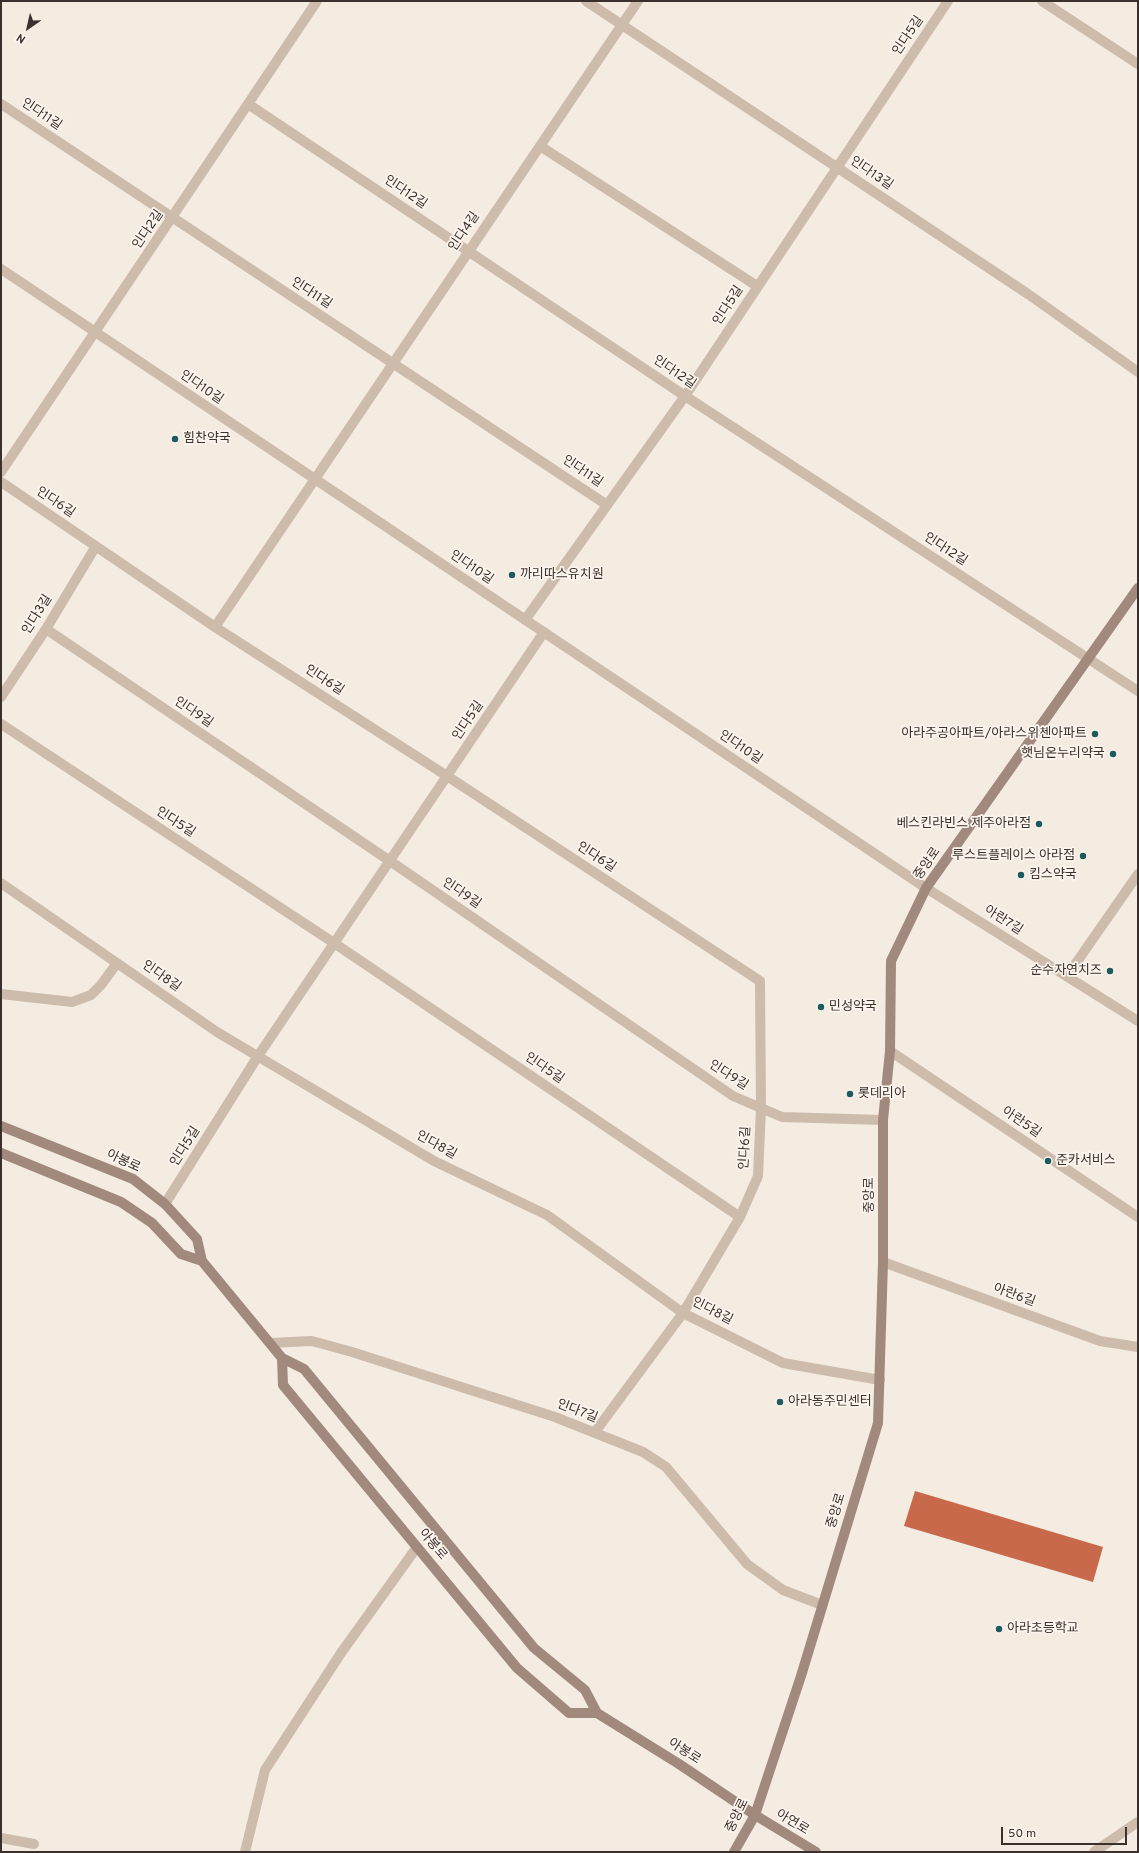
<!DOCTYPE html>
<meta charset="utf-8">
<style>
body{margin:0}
#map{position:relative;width:1139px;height:1853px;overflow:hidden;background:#f4ebe1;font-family:Overpass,sans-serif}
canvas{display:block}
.frame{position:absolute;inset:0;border:2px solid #3b302b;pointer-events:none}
.north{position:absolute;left:8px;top:8px;width:40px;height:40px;-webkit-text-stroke:3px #fbf5ee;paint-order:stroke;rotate:214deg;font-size:11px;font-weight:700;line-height:16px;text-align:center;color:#3b302b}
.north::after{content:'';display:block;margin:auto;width:14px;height:18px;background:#3b302b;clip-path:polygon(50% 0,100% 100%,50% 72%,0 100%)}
.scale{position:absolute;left:1001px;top:1827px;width:126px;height:18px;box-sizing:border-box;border:2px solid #3b302b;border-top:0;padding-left:5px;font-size:12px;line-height:14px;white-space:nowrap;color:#3b302b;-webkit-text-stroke:3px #fbf5ee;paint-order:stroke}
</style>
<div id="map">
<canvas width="1139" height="1853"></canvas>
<div class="frame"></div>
<div class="north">N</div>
<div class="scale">50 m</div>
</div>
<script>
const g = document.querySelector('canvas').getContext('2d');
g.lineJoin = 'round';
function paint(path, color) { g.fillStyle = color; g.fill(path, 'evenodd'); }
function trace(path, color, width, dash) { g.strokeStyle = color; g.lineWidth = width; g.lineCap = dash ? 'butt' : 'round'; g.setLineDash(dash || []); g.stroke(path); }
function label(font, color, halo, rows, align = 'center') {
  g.font = font + ' Overpass,"Noto Sans KR",sans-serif'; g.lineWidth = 3.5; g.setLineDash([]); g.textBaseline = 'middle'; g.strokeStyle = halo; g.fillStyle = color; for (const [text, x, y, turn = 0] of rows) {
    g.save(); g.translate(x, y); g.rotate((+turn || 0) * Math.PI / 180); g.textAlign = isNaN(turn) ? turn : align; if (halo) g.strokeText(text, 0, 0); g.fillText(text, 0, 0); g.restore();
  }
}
const building = new Path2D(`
 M 915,1491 L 1103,1547 L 1093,1582 L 904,1526 Z`);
const minor = new Path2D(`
 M 586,1 L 1028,294 L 1138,372
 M 1042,1 L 1138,64
 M 1,104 L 607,505
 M 248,104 L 685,396 L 1138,691
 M 540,146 L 757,286
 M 1,472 L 317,1
 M 1,482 L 215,627 L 447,776 L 760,981 L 761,1108 L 758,1176 L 740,1217 L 683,1313 L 595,1432
 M 525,620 L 685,396 L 948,1
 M 215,627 L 638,1
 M 46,629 L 390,861 L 733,1096 L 782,1117 L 883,1120
 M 1,697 L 46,629 L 96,546
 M 1,724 L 334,943 L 740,1217
 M 1,883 L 217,1032 L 434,1161 L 547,1215 L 683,1313 L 783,1363 L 880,1380
 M 1067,976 L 1138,874
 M 1,994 L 72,1002 L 91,995 L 101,985 L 117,963
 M 890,1051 L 1138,1217
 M 165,1204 L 258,1056 L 544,632
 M 883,1262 L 1100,1341 L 1138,1347
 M 270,1343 L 312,1341 L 352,1352 L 555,1417 L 643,1452 L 666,1467 L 747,1564 L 783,1590 L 822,1605
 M 1,1838 L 34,1844
 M 245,1852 L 265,1770 L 341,1653 L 417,1547
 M 1094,1852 L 1138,1822`);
const tertiary = new Path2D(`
 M 1,269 L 926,888 L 1138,1021`);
const secondary = new Path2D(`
 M 1,1126 L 133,1179 L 165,1204 L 197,1239 L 202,1261 L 282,1358 L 304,1369 L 534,1648 L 585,1690 L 597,1713 L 679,1764 L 755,1815 L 816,1852
 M 1,1153 L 121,1202 L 152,1223 L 181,1254 L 202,1261
 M 282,1358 L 283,1385 L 517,1668 L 569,1713 L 597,1713
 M 734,1852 L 755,1815 L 801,1676 L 878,1423 L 883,1262 L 883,1120 L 890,1051 L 891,961 L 926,888 L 1138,588`);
const markers = [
 [175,439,4,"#1f5a5e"],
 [512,575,4,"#1f5a5e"],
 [1095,734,4,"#1f5a5e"],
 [1113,754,4,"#1f5a5e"],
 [1039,824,4,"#1f5a5e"],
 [1083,856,4,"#1f5a5e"],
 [1021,875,4,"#1f5a5e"],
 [1110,971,4,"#1f5a5e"],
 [821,1007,4,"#1f5a5e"],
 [850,1094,4,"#1f5a5e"],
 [1048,1161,4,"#1f5a5e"],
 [780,1402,4,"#1f5a5e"],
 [999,1629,4,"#1f5a5e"]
];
const streetNames = [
 ["인다5길",909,36,-56],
 ["인다11길",41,115,34],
 ["인다13길",871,174,34],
 ["인다12길",405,193,34],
 ["인다2길",149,230,-56],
 ["인다4길",465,232,-56],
 ["인다11길",311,294,33],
 ["인다5길",729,306,-57],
 ["인다12길",674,373,34],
 ["인다10길",201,388,34],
 ["인다11길",582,472,34],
 ["인다6길",55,503,34],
 ["인다12길",945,550,33],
 ["인다10길",471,568,34],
 ["인다3길",38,615,-58],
 ["인다6길",324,681,33],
 ["인다9길",193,713,34],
 ["인다5길",469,721,-56],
 ["인다10길",740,748,34],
 ["인다5길",175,823,33],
 ["인다6길",596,858,33],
 ["중앙로",928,864,-56],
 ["인다9길",461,894,34],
 ["아란7길",1003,921,32],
 ["인다8길",161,977,35],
 ["인다5길",544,1069,34],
 ["인다9길",728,1076,32],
 ["아란5길",1021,1123,34],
 ["인다8길",436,1146,29],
 ["인다5길",186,1147,-58],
 ["인다6길",746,1148,-87],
 ["아봉로",123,1162,25],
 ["중앙로",870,1195,-90],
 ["아란6길",1014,1296,20],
 ["인다8길",712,1312,27],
 ["인다7길",577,1412,21],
 ["중앙로",837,1511,-73],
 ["아봉로",432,1545,50],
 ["아봉로",684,1752,33],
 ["중앙로",738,1816,-64],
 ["아연로",792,1823,31]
];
const poiNames = [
 ["힘찬약국",183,439],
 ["까리따스유치원",520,575],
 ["아라주공아파트/아라스위첸아파트",1087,734,"right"],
 ["햇님온누리약국",1105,754,"right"],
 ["베스킨라빈스 제주아라점",1031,824,"right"],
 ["루스트플레이스 아라점",1075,856,"right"],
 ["킴스약국",1029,875],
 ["순수자연치즈",1102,971,"right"],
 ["민성약국",829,1007],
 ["롯데리아",858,1094],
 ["준카서비스",1056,1161],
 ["아라동주민센터",788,1402],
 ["아라초등학교",1007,1629]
];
paint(building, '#c8694b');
trace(minor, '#cdbbac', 10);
trace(tertiary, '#cdbbac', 10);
trace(secondary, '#a18a7d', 10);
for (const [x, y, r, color] of markers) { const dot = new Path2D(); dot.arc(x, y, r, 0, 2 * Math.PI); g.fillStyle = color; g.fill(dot); trace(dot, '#fbf5ee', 1.5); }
label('13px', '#3b302b', '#fbf5ee', streetNames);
label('13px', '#3b302b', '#fbf5ee', poiNames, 'left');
</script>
